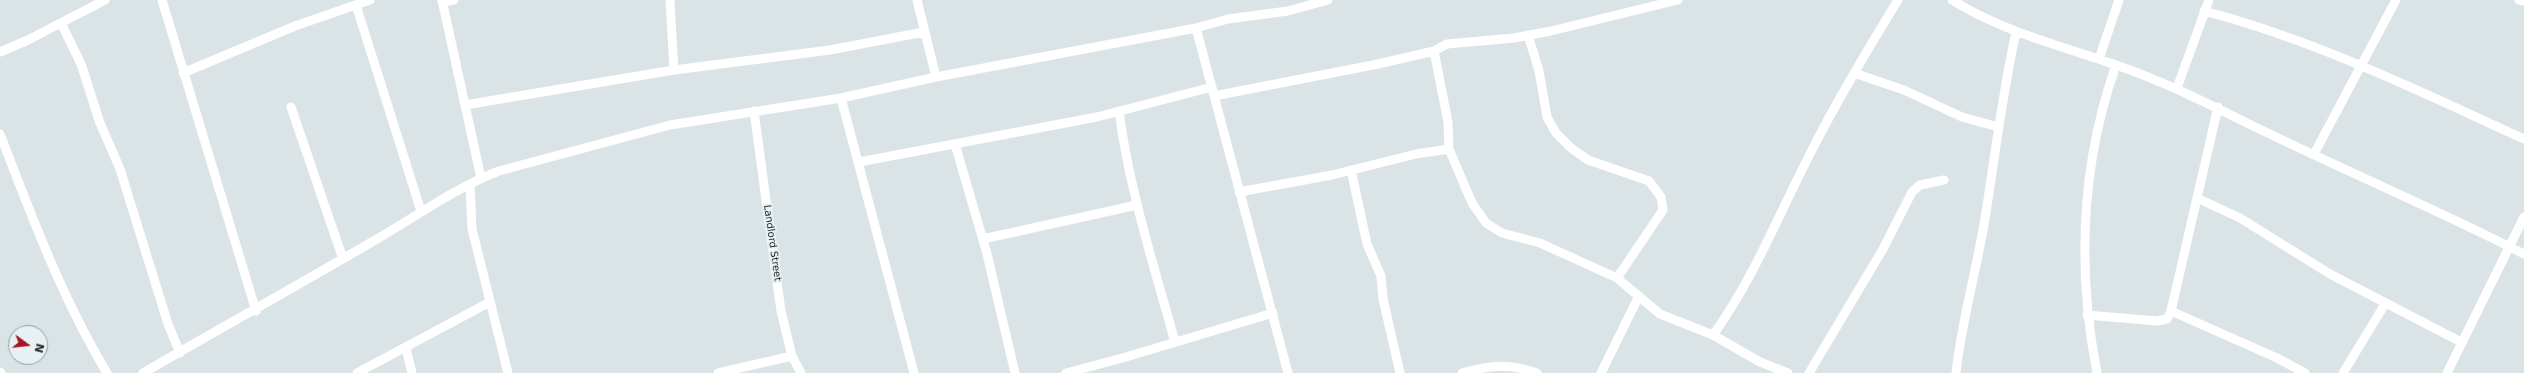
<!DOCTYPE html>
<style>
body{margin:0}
#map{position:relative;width:2524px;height:373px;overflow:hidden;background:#dae4e7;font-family:"DejaVu Sans",sans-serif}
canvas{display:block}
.north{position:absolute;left:8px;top:325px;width:40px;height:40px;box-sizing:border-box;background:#e7f1f4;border:1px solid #969da0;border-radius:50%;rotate:105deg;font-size:11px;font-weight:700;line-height:16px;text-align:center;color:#1d2021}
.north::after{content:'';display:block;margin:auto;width:14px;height:18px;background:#a91328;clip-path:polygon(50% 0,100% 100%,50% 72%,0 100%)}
</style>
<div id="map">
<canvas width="2524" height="373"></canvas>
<div class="north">N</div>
</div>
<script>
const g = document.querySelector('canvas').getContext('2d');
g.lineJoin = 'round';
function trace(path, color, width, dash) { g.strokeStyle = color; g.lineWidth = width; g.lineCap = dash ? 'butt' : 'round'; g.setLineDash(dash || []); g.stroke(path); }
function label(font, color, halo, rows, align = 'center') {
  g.font = font + ' "DejaVu Sans",sans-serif'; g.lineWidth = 4; g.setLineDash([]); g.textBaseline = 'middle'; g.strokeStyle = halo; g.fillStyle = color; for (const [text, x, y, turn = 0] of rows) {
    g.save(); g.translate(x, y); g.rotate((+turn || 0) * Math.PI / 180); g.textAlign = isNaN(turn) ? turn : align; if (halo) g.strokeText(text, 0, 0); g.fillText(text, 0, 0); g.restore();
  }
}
const minor = new Path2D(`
 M 162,0 L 256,311
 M 442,0 L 481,178
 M 670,0 L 674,70
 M 917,0 L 936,77
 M 1952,0 C 2003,32 2060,45 2116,65 C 2081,165 2077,270 2097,373
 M 2519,0 L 2524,1
 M 442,2 L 454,0
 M 356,5 L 421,211
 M 2204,11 C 2315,40 2419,91 2524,139
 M 61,23 L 81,64 L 100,123 L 120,169 L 168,324 L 180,353
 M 1196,28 L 1288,373
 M 1528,35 L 1539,71 L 1547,117 L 1556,133 L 1571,148 L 1588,160 L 1649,181 L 1661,197 L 1663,210 L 1617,278
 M 1434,51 L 1448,122 L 1449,149
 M 0,52 L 28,40 L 105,0
 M 2099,59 L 2119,0
 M 2116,65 C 2172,84 2221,111 2274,136 C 2357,176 2442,212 2524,254
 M 183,73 L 295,26 L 370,0
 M 1854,73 L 1904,90 L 1962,117 L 1998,127
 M 2177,88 L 2209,0
 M 1214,96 L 1378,64 L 1434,51 L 1447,44 L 1514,38 L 1551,31 L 1678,0
 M 841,98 L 914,373
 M 465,105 L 674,70 L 830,50 L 924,32
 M 291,107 L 343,259
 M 754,111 L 781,311 L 792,356 L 801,373
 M 1119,111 C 1129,189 1154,266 1175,342
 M 0,134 C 31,215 62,298 107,373
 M 955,144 L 987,254 L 1015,373
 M 2314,154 L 2396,0
 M 859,162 L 1097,117 L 1212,87
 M 1351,170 L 1367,244 L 1381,276 L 1383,299 L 1400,373
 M 470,185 L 472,229 L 508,373
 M 1239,192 L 1332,175 L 1416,154 L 1449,149 L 1472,203 L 1486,223 L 1502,233 L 1540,243 L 1617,278 L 1660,314 L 1713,335 L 1760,362 L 1788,373
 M 2197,198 L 2240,218 L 2330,274 L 2461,342
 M 983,239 L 1137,205
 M 2171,311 L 2277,358 L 2305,373
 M 2087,315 L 2157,321 L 2167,319 L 2171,311 L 2218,107
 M 1713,335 C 1753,280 1778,216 1809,156 C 1836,102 1867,51 1898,0
 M 406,348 L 412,373
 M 0,372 L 1,373
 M 143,373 C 221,328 300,284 377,239 C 417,216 455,188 499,171 L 670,125 L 841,98 L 936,77 L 1196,28 L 1228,19 L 1288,11 L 1328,0
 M 357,373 L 490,302
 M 718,373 L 792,356
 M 1066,373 L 1126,357 L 1273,313
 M 1462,373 C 1491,365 1508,363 1537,373
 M 1601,373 L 1639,296
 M 1809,373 L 1883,249 L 1912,192 L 1920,185 L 1944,180
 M 1956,373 C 1962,317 1979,262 1987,206 C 1996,148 2003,90 2016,32
 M 2343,373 L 2385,304
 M 2447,373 L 2524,217`);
const streetNames = [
 ["Landlord Street",772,243,82]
];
trace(minor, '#fff', 9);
label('10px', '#1d2021', '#e7f1f4', streetNames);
</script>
